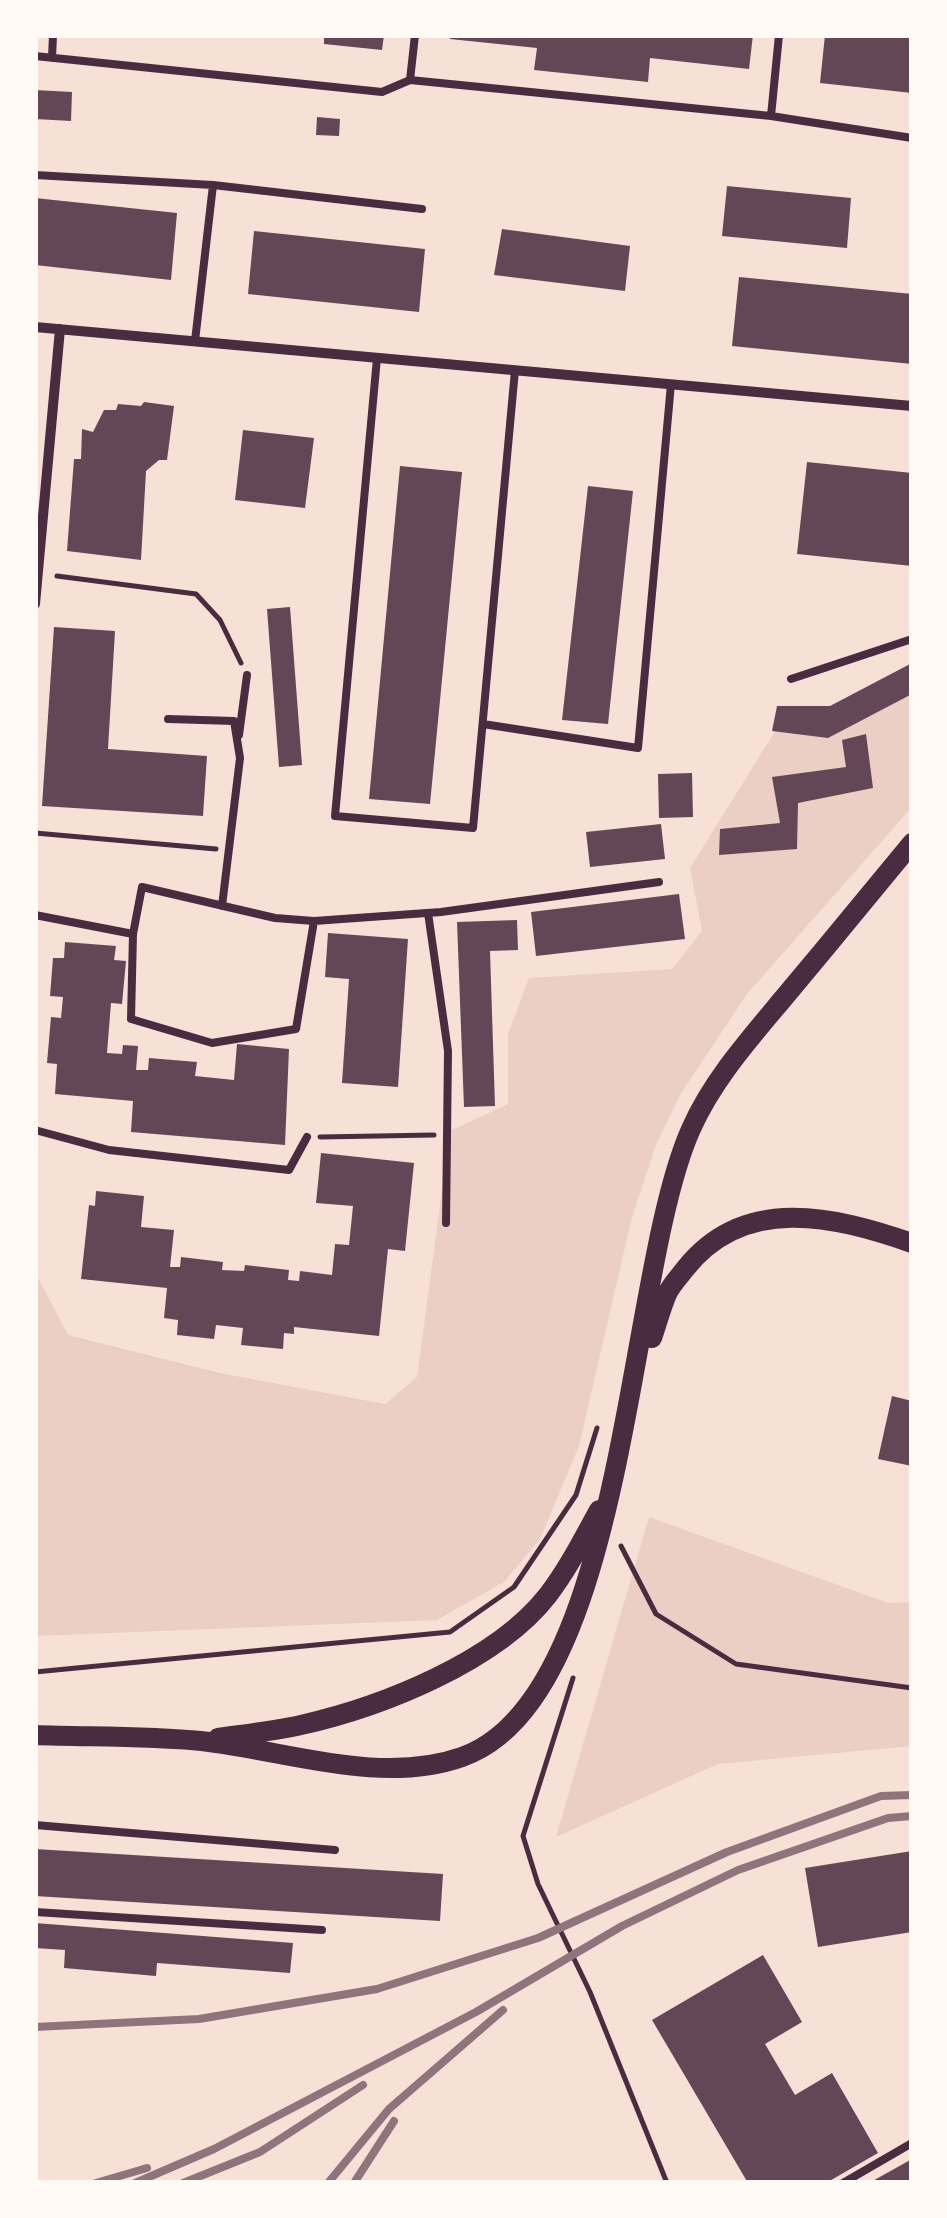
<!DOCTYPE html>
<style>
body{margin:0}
#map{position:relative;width:947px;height:2218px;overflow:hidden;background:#f7e1d7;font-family:"PT Sans Narrow",sans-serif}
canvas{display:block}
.frame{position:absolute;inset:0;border:38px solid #fffaf5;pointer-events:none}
</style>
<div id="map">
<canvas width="947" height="2218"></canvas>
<div class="frame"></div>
</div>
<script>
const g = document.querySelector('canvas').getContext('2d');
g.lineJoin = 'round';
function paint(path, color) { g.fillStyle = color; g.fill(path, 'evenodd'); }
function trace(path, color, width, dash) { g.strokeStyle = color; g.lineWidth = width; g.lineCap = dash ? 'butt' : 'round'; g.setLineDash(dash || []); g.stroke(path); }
const green = new Path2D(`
 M 912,695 L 912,807 L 747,994 L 680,1095 L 656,1145 L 632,1217 L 579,1446 L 540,1539 L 504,1582 L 437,1620 L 35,1636 L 35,1272 L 68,1335 L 220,1373 L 385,1404 L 417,1377 L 450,1131 L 508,1104 L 508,1034 L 529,978 L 672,969 L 702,931 L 690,868 L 782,720 L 886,704 Z
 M 649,1517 L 888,1603 L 912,1602 L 912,1746 L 718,1764 L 556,1837 Z`);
const building = new Path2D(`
 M 324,35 L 384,35 L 382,50 L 324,44 Z
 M 450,35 L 753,35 L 749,69 L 650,58 L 648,82 L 534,70 L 537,48 L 450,39 Z
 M 825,35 L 912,38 L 912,93 L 820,83 Z
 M 35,90 L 72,92 L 71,121 L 35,119 Z
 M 317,117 L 340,119 L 339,136 L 316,135 Z
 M 727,186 L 851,198 L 847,248 L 722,236 Z
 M 35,198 L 177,213 L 171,280 L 35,265 Z
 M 502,229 L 630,246 L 625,291 L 494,275 Z
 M 254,231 L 425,249 L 419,312 L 248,294 Z
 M 739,277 L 912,294 L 912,364 L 732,346 Z
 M 144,402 L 174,406 L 167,460 L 159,460 L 146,471 L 141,560 L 67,551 L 74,459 L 81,459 L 82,429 L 93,432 L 104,410 L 116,410 L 118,404 L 141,406 Z
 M 243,430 L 314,438 L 305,508 L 235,500 Z
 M 807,462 L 912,473 L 912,566 L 797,554 Z
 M 400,466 L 462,472 L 430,804 L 369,799 Z
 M 588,486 L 633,491 L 608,724 L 562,720 Z
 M 290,607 L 302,765 L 279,767 L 267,609 Z
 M 54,627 L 115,631 L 108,749 L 207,756 L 203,816 L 42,806 Z
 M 912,663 L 912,694 L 828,738 L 772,731 L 777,706 L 830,706 Z
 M 866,734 L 873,788 L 798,803 L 797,849 L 719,855 L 720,829 L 780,823 L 772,777 L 846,767 L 842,740 Z
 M 692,773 L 693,817 L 659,818 L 658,774 Z
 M 661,824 L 665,859 L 590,867 L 586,832 Z
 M 679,894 L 685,939 L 536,956 L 531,912 Z
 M 517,920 L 518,950 L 490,951 L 495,1106 L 464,1107 L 457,922 Z
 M 328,933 L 408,939 L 398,1087 L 342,1083 L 349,979 L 325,977 Z
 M 65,942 L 116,946 L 114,960 L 126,961 L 122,1004 L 111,1003 L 107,1053 L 122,1054 L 123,1045 L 138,1046 L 136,1070 L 148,1070 L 149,1058 L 197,1062 L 195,1076 L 234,1080 L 237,1044 L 289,1049 L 285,1145 L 131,1132 L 133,1101 L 55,1094 L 57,1064 L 47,1063 L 51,1017 L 61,1018 L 63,997 L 50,996 L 53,958 L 64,958 Z
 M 321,1153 L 414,1163 L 405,1251 L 388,1249 L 379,1336 L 294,1327 L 294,1334 L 284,1333 L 283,1349 L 241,1345 L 243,1328 L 216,1325 L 214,1339 L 177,1335 L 178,1320 L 164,1318 L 167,1288 L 81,1279 L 89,1205 L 95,1206 L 96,1191 L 144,1196 L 141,1227 L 174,1230 L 170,1267 L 180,1267 L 181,1257 L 223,1262 L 222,1270 L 244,1271 L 245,1265 L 289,1270 L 288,1280 L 299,1281 L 300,1271 L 332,1275 L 335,1244 L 349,1245 L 353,1206 L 316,1203 Z
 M 892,1396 L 912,1401 L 912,1466 L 878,1459 Z
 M 35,1849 L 443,1874 L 440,1921 L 35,1896 Z
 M 912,1851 L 912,1932 L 818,1947 L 805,1868 Z
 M 35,1923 L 293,1943 L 290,1973 L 157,1963 L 156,1976 L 64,1968 L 65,1950 L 35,1948 Z
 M 763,1955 L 802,2022 L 765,2044 L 795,2095 L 832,2073 L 878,2153 L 826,2183 L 748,2183 L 652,2020 Z
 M 912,2159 L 912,2183 L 869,2183 Z`);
const path = new Path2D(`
 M 57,576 L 196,594 L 220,620 L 241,663
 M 35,833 L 216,849
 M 320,1137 L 434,1135
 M 621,1546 L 656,1614 L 736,1664 L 912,1688
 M 35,1672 L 450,1632 L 514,1587 L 576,1495 L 597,1428
 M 573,1678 L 523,1836 L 538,1884 L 590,1992 L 667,2183`);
const service = new Path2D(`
 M 35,56 L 382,92 L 410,80 L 415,35
 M 52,58 L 53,35
 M 410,80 L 771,116 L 779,35
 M 771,116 L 912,138
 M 35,175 L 213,185 L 195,341
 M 213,185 L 422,209
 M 377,358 L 335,816 L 473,828 L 515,370
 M 791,679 L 912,639
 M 168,719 L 234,721 L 240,758 L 222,906
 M 483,724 L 638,748 L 671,384
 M 239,735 L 247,675
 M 142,887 L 275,918 L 314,921 L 296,1029 L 212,1043 L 131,1019 L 133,934 Z
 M 428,913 L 448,1051 L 446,1223
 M 35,915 L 133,934
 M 314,921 L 441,912 L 659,882
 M 35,1130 L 109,1150 L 289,1170 L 307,1137
 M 35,1825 L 335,1850
 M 35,1912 L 322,1930
 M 843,2183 L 912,2143`);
const minor = new Path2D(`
 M 35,327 L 912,406
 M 35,604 L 60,329`);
const secondary = new Path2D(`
 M 652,1338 C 657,1324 661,1308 667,1294 C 671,1285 679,1277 685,1269 C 744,1194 834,1216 912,1243
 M 35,1735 C 90,1737 146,1736 201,1741 C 284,1750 380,1786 462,1757 C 627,1699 626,1273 691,1129 C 713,1079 752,1036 787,994 C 829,944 870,894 912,843
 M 218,1738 C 246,1734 274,1731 301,1725 C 381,1707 496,1662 548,1595 C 568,1569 583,1539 599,1510`);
const rail = new Path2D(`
 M 35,2027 L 199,2019 L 377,1989 L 538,1938 L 727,1852 L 881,1796 L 912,1795
 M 96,2183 L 147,2168
 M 135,2183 L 214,2149 L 476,2012 L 622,1926 L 738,1870 L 888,1818 L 912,1816
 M 183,2183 L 260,2152 L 363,2085
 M 328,2183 L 389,2109 L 503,2010
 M 354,2183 L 394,2121`);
paint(green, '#ebcfc5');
paint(building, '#644757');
trace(path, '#4a2c40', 5);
trace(service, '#4a2c40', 8);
trace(minor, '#4a2c40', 10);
trace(secondary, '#4a2c40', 20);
trace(rail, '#8f747c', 8);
</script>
